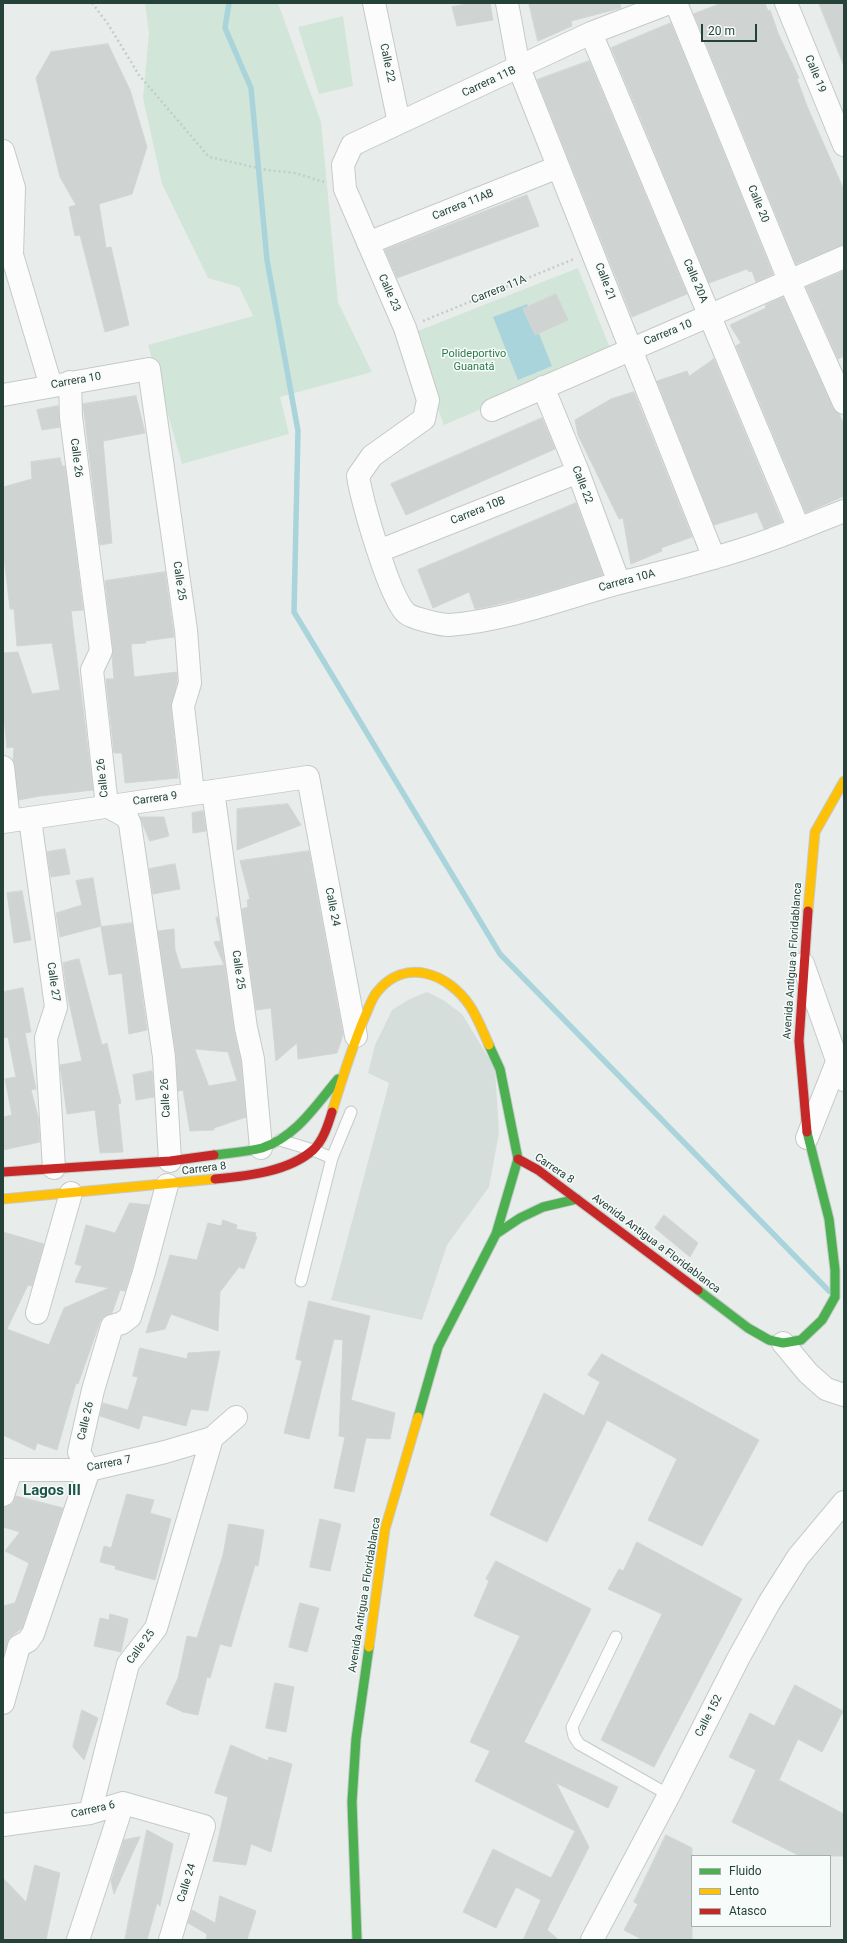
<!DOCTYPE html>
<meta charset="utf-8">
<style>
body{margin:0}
#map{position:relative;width:847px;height:1943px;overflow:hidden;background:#e8edeb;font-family:Roboto,sans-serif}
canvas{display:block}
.frame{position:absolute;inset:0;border:4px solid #24423a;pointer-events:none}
.legend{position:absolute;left:691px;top:1855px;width:140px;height:72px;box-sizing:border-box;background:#f7fbf9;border:1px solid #a3b1ad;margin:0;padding:5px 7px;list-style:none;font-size:12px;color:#24423a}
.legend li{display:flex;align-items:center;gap:8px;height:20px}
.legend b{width:20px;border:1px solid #a3b1ad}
.scale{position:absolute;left:701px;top:24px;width:56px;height:18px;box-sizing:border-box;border:2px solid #24423a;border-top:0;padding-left:5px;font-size:12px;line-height:14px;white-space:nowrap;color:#24423a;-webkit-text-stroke:3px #f7fbf9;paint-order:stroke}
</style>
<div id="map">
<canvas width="847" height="1943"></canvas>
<div class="frame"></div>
<ul class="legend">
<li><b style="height:5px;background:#4caf50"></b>Fluido</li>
<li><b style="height:5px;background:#ffc107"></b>Lento</li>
<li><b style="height:5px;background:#c62828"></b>Atasco</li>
</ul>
<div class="scale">20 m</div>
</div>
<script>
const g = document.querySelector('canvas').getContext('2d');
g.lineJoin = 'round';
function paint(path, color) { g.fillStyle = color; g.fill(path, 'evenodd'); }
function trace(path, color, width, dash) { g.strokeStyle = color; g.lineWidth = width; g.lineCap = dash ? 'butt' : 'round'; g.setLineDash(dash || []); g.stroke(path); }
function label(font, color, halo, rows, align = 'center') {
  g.font = font + ' Roboto,sans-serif'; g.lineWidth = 3; g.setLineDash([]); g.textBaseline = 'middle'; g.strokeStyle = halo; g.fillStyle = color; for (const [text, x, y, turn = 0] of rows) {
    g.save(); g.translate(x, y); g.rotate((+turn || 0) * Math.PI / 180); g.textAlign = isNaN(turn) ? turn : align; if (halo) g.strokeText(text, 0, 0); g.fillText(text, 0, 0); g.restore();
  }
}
const built = new Path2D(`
 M 427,992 L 443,1000 L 462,1014 L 495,1068 L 499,1133 L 489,1187 L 447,1245 L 422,1320 L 331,1300 L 389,1083 L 368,1073 L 375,1045 L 392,1010 L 408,1000 Z`);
const green = new Path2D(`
 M 145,3 L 278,3 L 321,122 L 338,302 L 372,372 L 280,397 L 289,434 L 182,464 L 148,345 L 253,316 L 239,287 L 208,278 L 162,184 L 143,98 L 149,33 Z
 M 343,16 L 353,86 L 319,94 L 298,27 Z
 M 578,268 L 612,353 L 444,425 L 410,334 Z`);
const water = new Path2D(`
 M 527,304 L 552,366 L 518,380 L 493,317 Z`);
const stream = new Path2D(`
 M 229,3 L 225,28 L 251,88 L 267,260 L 298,431 L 294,612 L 500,954 L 829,1291`);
const building = new Path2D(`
 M 472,3 L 490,3 L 493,20 L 457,26 L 452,7 Z
 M 529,3 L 620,3 L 621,8 L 571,21 L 572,26 L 538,41 Z
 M 722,3 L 765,3 L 768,11 L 770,10 L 778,33 L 799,78 L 797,79 L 807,106 L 844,190 L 844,245 L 796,264 L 694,14 Z
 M 819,3 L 844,3 L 844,62 L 843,63 Z
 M 671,23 L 773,274 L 756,282 L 752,271 L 749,272 L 747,269 L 709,283 L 613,52 L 611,48 Z
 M 108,44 L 130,90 L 147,147 L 132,194 L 99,204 L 106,248 L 111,247 L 129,325 L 105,332 L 80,235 L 75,236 L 69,207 L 76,205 L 60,177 L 36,78 L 51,52 Z
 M 589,61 L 687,294 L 632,317 L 537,80 Z
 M 527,195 L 539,226 L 397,278 L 385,250 Z
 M 844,271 L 844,356 L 838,359 L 806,287 Z
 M 556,294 L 568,320 L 535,335 L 523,309 Z
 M 783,297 L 833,408 L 839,414 L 844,424 L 844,496 L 806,513 L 736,346 L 741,343 L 730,325 L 766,308 L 765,305 Z
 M 714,359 L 782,522 L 764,529 L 757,512 L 714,525 L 657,381 L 687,371 L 689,376 Z
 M 634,392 L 692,537 L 661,548 L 662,551 L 631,564 L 623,518 L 619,519 L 578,435 L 575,420 L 611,399 Z
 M 136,396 L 145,433 L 103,441 L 112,543 L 100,545 L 83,404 Z
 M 58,406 L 60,427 L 42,430 L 37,410 Z
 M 542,418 L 555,449 L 406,515 L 391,484 Z
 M 60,458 L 62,466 L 65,466 L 83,610 L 71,611 L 93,790 L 40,796 L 19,800 L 13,760 L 14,747 L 7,748 L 3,708 L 3,653 L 18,652 L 32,694 L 60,690 L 52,643 L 17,646 L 14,609 L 10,609 L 3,548 L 3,487 L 32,479 L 31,462 Z
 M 576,503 L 603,575 L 524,598 L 486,607 L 475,609 L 469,592 L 433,608 L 418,570 Z
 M 165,572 L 174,637 L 145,641 L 146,643 L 131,644 L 134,677 L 177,672 L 177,682 L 171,707 L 178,778 L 125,783 L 122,753 L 114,753 L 106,679 L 114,679 L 112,657 L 113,649 L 105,581 Z
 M 288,804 L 301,825 L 237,850 L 237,809 Z
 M 203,811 L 206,831 L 193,833 L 192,813 Z
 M 140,817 L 164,817 L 169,836 L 150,841 Z
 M 65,849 L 70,874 L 51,877 L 47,852 Z
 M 309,851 L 343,1035 L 337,1053 L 298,1059 L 297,1043 L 276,1061 L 271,1008 L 256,1010 L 242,909 L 248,907 L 247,900 L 250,899 L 240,861 Z
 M 175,864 L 180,889 L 153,894 L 149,869 Z
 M 93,878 L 101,926 L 60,937 L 56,913 L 82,905 L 76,881 Z
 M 22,891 L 31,940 L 14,943 L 7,893 Z
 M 218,917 L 234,1030 L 241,1061 L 246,1117 L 214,1128 L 214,1130 L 190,1131 L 183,1090 L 178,1091 L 176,1055 L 158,931 L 174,929 L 175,950 L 181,969 L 224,965 L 214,942 L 221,941 L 216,918 ZM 195,1049 L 228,1052 L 237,1081 L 209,1086 Z
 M 132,923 L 147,1030 L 129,1034 L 122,973 L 109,975 L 101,927 Z
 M 79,959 L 102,1045 L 107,1043 L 121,1103 L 118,1104 L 123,1152 L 100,1153 L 95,1110 L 67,1114 L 60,1065 L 82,1061 L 67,993 L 63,963 Z
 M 23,988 L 31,1032 L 25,1033 L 36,1089 L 31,1090 L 38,1117 L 40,1142 L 3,1150 L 3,1117 L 12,1115 L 5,1079 L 16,1077 L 8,1037 L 3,1038 L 3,992 Z
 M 152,1071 L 154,1097 L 136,1100 L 133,1075 Z
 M 130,1203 L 149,1205 L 132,1269 L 125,1291 L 120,1290 L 112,1313 L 103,1317 L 100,1322 L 78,1384 L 76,1383 L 57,1450 L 37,1443 L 35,1450 L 3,1435 L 3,1232 L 44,1244 L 32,1286 L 28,1285 L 7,1329 L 49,1345 L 64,1308 L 109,1288 L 75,1282 L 82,1266 L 75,1264 L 86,1225 L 115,1233 Z
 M 664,1215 L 698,1243 L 690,1257 L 655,1228 Z
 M 223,1220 L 237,1225 L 236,1229 L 256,1233 L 255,1236 L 257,1237 L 244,1269 L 239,1267 L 220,1292 L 218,1331 L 171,1314 L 165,1329 L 146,1333 L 170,1255 L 197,1260 L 208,1223 L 221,1226 Z
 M 309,1301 L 370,1316 L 351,1400 L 395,1413 L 390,1439 L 366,1438 L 354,1492 L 334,1488 L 345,1437 L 339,1436 L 343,1340 L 334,1339 L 309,1439 L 284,1433 L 302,1361 L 296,1359 Z
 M 140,1348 L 187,1359 L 188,1353 L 220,1351 L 208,1411 L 191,1409 L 186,1426 L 143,1415 L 139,1429 L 100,1416 L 103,1403 L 128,1410 L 138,1377 L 133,1376 Z
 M 602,1354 L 759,1440 L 702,1546 L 648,1520 L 677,1459 L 607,1420 L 547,1542 L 490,1515 L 544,1393 L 584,1416 L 600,1382 L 588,1375 Z
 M 127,1494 L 154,1500 L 150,1513 L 171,1519 L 155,1580 L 115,1569 L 116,1566 L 100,1562 L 104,1546 L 111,1548 Z
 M 16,1496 L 63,1508 L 22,1628 L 9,1638 L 3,1657 L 3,1606 L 15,1603 L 29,1563 L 5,1551 L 20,1532 L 3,1527 L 4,1507 L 12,1504 Z
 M 320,1519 L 341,1524 L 330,1571 L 310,1567 Z
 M 229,1524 L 264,1530 L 258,1566 L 255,1565 L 231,1647 L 220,1644 L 210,1678 L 207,1677 L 198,1715 L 183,1712 L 166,1704 L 178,1678 L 187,1636 L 197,1638 L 223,1555 Z
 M 637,1542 L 742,1599 L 654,1767 L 601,1740 L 662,1614 L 608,1589 L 619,1569 L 623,1571 Z
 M 496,1561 L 591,1609 L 524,1742 L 618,1787 L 608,1808 L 556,1783 L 589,1847 L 547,1930 L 559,1940 L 523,1940 L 541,1900 L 516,1887 L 496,1928 L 463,1912 L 493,1849 L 551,1878 L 575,1831 L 475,1781 L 490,1751 L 470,1742 L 520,1636 L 474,1616 L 489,1581 L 486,1579 Z
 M 300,1603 L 319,1608 L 307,1652 L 289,1647 Z
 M 110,1614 L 128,1619 L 121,1652 L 94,1646 L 100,1618 L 109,1620 Z
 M 275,1683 L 294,1687 L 286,1732 L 266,1728 Z
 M 795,1685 L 843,1711 L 822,1752 L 798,1739 L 779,1780 L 844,1814 L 844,1856 L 800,1856 L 732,1822 L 756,1770 L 729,1757 L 750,1713 L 774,1726 Z
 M 82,1710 L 98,1718 L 84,1760 L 73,1747 Z
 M 231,1745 L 268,1761 L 269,1757 L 292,1764 L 271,1852 L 251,1844 L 246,1865 L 213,1861 L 228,1797 L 215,1793 Z
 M 147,1830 L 173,1844 L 160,1906 L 157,1903 L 147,1940 L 125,1940 Z
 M 666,1835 L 692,1848 L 692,1940 L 643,1940 L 624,1930 L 638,1904 L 634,1902 Z
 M 140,1837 L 114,1894 L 111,1881 L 124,1840 Z
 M 35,1865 L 60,1873 L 46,1940 L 3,1940 L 3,1878 L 26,1902 Z
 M 220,1896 L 256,1911 L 247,1940 L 206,1940 L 207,1934 L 188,1923 L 192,1910 L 215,1923 Z`);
const path = new Path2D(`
 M 92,3 L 108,24 L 139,75 L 209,157 L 267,170 L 295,173 L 324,182
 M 423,321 L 574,259`);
const lane = new Path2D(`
 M 280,1140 L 313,1150 L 332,1158
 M 301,1281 L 332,1158 L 351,1112
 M 616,1637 L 572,1727 L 574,1736 L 579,1744 L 669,1795`);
const street = new Path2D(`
 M 374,3 L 399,123
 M 507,3 L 519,68 L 714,558
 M 669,3 L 591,33 L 352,145 L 343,165 L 345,189 L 405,328 L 428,400 L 424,419 L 372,456 L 358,476 C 362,501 389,597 406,613 C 411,618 441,625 449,625 C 502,621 554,602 605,587 C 641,577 677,569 713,558 C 758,546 801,528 844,511
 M 676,3 L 789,280 L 844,403
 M 786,3 L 844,145
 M 591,33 L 799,529
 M 3,151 L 14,188 L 12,255 L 51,386
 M 368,243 L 558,167
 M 70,382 L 71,417 L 101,651 L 92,670 L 107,806 L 127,817 L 130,824 L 164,1057 L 170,1161
 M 543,387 L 578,472 L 619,583
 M 3,395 L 149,369 L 186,630 L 190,683 L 183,706 L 193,793
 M 492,410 L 844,257
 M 379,551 L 578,472
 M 3,767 L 9,821
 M 213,791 L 246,1028 L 253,1059 L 261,1148
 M 30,819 L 56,1007 L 46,1038 L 54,1168
 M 3,822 L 308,777 L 356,1036
 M 803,964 L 844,1080
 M 807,1138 L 837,1062
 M 37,1313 L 71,1193
 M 783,1343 L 808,1373 L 826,1389 L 844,1395
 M 3,1470 L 89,1470 L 165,1452 L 212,1438 L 236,1417
 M 3,1495 L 11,1471
 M 3,1703 L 19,1646 L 28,1641 L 33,1634 L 89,1470 L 79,1452 L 93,1390 L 112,1326 L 122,1323 L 130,1317 L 144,1272 L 167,1185
 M 90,1813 L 128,1664 L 156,1628 L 212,1438
 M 3,1825 L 90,1813 L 123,1803 L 204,1826 L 170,1940
 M 78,1940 L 123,1803
 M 592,1940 L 669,1795 L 739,1657 L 769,1603 L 798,1557 L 844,1502`);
const fast = new Path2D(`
 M 489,1045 L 500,1069 L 518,1159 L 496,1234
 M 214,1155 C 229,1153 247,1152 262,1148 C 296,1137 316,1105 338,1079
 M 698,1290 L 748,1328 L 769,1340 L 783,1343 L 801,1340 L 822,1320 L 835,1297 L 835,1270 L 829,1219 L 807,1132
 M 418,1417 L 438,1347 L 496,1234 L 520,1218 L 543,1207 L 577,1199
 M 357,1940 L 352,1802 L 356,1739 L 369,1647`);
const slow = new Path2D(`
 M 808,911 L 815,832 L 844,781
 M 332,1112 C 342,1079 352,1046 366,1014 C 369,1007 372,998 377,992 C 405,957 448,973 470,1006 C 478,1018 483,1032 489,1045
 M 3,1199 L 215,1179
 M 369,1647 L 385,1529 L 418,1417`);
const jam = new Path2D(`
 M 807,1132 L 799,1041 L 808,911
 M 518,1159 L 538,1170 L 698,1290
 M 3,1172 L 170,1161 L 214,1155
 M 215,1179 C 247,1176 288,1172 313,1150 C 323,1141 328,1125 332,1112`);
const streetNames = [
 ["Calle 22",387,63,78],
 ["Calle 19",815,74,68],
 ["Carrera 11B",489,82,-25],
 ["Calle 20",758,204,68],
 ["Carrera 11AB",463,205,-22],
 ["Calle 20A",695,281,67],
 ["Calle 21",605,282,69],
 ["Carrera 11A",499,290,-22],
 ["Calle 23",389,293,66],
 ["Carrera 10",668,333,-22],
 ["Carrera 10",76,381,-10],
 ["Calle 26",76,458,83],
 ["Calle 22",582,485,69],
 ["Carrera 10B",478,511,-22],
 ["Calle 25",179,581,82],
 ["Carrera 10A",627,581,-15],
 ["Calle 26",103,778,-96],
 ["Carrera 9",155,799,-8],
 ["Calle 24",332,907,79],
 ["Avenida Antigua a Floridablanca",793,961,-86],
 ["Calle 25",238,970,82],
 ["Calle 27",53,982,82],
 ["Calle 26",166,1098,-93],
 ["Carrera 8",204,1169,-7],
 ["Carrera 8",554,1169,34],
 ["Avenida Antigua a Floridablanca",656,1244,37],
 ["Calle 26",86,1421,-77],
 ["Carrera 7",109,1464,-11],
 ["Avenida Antigua a Floridablanca",365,1595,-81],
 ["Calle 25",141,1647,-54],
 ["Calle 152",709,1716,-63],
 ["Carrera 6",93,1810,-13],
 ["Calle 24",187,1883,-73]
];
const parkNames = [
 ["Polideportivo",474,354],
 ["Guanatá",474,367]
];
const districtNames = [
 ["Lagos III",52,1491]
];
paint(built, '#d6dedb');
paint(green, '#d1e6d8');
paint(water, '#a9d4db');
trace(stream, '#a9d4db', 5.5);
paint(building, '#cfd4d2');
trace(building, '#d1d6d4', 1);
trace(lane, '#c5cac8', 13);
trace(street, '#c5cac8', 24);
trace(fast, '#c3cbc8', 11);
trace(slow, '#c3cbc8', 11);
trace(jam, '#c3cbc8', 11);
trace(path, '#c3ccca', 2.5, [2, 3]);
trace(lane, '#fcfcfc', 11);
trace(street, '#fcfcfc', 22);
trace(fast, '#4caf50', 9);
trace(slow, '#ffc107', 9);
trace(jam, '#c62828', 9);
label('11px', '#24423a', '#f7fbf9', streetNames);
label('11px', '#2d7a4b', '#f7fbf9', parkNames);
label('bold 15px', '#1f5548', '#f7fbf9', districtNames);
</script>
